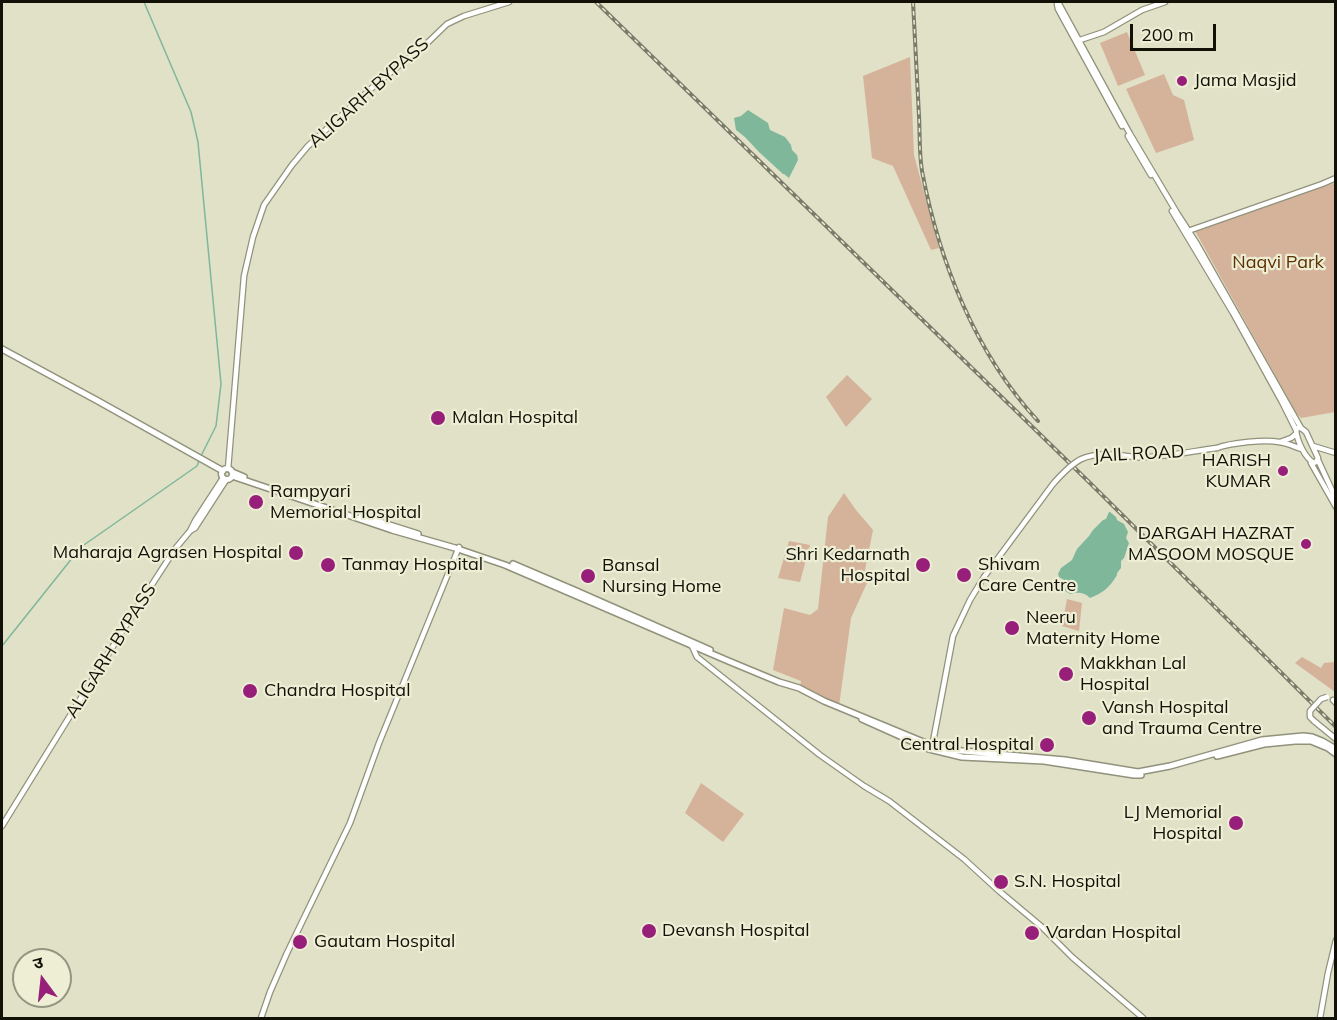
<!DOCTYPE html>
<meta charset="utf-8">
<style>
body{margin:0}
#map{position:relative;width:1337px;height:1020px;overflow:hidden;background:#e0e1c7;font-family:Mulish,"Noto Sans Devanagari",sans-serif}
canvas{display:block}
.frame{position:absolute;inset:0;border:3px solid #111108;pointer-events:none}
.north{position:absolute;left:12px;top:948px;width:60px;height:60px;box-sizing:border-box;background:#edeed4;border:2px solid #959682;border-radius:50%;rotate:345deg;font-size:16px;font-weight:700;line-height:24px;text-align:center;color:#111108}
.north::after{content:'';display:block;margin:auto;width:21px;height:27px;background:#971f7a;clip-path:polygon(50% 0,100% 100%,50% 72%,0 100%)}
.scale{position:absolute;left:1130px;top:24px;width:86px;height:27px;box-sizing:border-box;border:3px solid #111108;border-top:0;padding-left:8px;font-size:18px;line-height:21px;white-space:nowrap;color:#111108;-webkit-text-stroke:4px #edeed4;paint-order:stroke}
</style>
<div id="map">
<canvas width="1337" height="1020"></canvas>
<div class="frame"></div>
<div class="north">उ</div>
<div class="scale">200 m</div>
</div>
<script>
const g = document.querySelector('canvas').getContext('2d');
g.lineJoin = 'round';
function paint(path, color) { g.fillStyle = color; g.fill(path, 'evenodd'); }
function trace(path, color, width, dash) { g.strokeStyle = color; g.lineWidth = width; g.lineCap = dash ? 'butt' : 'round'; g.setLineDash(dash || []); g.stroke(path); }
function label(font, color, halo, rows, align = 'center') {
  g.font = font + ' Mulish,sans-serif'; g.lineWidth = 4.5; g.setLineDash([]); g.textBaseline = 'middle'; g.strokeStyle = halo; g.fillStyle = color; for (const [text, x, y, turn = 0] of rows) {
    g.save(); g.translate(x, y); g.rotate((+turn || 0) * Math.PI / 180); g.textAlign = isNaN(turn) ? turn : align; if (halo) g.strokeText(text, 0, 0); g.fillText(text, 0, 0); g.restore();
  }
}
const green = new Path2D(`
 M 1127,32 L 1145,75 L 1118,86 L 1100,43 Z
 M 910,57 L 914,155 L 939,248 L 931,250 L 893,166 L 872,158 L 863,76 Z
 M 1164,74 L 1173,95 L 1184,100 L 1194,140 L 1156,153 L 1126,89 Z
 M 1335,183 L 1335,412 L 1301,418 L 1296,413 L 1194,229 Z
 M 847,375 L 872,399 L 846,427 L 826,397 Z
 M 844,493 L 856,510 L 873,530 L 863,580 L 867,583 L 851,618 L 839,706 L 800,689 L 801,681 L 773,670 L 784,608 L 810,615 L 818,609 L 828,517 Z
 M 789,541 L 810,545 L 800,582 L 778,578 Z
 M 1067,599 L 1082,603 L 1079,631 L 1062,626 Z
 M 1302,657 L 1321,668 L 1324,663 L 1335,662 L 1335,692 L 1295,663 Z
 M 701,783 L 744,814 L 723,842 L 685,813 Z`);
const water = new Path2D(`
 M 748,110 L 768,123 L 770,130 L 785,137 L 791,145 L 792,150 L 797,155 L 798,160 L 789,178 L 784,174 L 783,174 L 759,152 L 745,137 L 736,130 L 734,118 L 741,116 Z
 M 1109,512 L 1110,512 L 1116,517 L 1117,520 L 1124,524 L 1128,532 L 1126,538 L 1129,543 L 1124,558 L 1121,561 L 1121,568 L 1117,573 L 1117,575 C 1110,587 1103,593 1090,598 C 1084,592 1078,592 1070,594 L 1065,591 L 1064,580 L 1059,577 L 1058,574 L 1061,568 L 1072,560 L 1077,549 L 1089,536 L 1093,530 L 1103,520 L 1106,519 Z`);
const stream = new Path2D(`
 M 144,2 L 191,112 L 198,142 L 221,384 L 216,426 L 201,456
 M 2,646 L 81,547 L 197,466 L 199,461`);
const secondary = new Path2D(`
 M 1058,2 L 1130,134 L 1177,213 L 1197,244 L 1301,428 L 1306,432 L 1318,458 L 1316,462 L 1314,463 C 1305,458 1297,441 1296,430 L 1298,428 L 1301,428
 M 1057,4 L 1058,9 L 1122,126
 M 1077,41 L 1104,32 L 1142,10 L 1165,2
 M 1128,136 L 1151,175
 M 1172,211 L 1233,313 L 1282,402 L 1296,430
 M 1188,231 L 1322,184 L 1336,178
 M 1280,442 L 1291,438 L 1296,434
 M 1313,446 L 1336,453
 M 1217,448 C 1230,443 1265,439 1279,442 C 1287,443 1295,447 1302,449
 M 1318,460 L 1336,499
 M 1311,463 L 1336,507
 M 228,469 L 244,276 L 253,237 L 264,205 L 292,165 L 308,146 L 373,87 L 403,62 L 421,49 L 447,24 L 464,16 L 509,2
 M 190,531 L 195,528 L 226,480
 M 692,646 L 697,657 L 820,755 L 864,786 L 889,801 L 964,859 L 999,891 L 1042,927 L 1072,957 L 1143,1018
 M 1336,701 L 1333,700 L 1336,703
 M 1314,721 L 1336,739
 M 932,747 L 953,636 L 970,600 L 984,577
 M 2,826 L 131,617 L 175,549 L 190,531 L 195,521 L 223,478
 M 261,1018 L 270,992 L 287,953 L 350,823 L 379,743 L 459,547
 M 1320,1018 L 1328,973 L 1336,940`);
const primary = new Path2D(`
 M 2,349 L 98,401 L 223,471
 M221.5 474a5.5 5.5 0 1 1 11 0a5.5 5.5 0 1 1-11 0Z
 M 232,472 L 244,477
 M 232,476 L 392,530 L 455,548 L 505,565 L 726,660 L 779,682 L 799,688 L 824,701 L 933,746 L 951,750 L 1065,760 L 1138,772 L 1170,766 L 1262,740 L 1303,736 L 1312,737 L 1322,741 L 1336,749
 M 361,516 L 418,534
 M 513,564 L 574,590 L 710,650
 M 862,719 L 929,749 L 962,757 L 1044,761 L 1134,775 L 1141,775
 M 1217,756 L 1264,744 L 1295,741 L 1311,741 L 1328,748 L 1336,754`);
const rail = new Path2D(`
 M 596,2 L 1090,483 L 1336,727
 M 913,2 C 915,40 917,78 919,116 C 920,134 919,153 922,171 C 939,261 975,353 1038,421`);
const secondaryBridge = new Path2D(`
 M 984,577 L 1053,484 C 1075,459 1085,452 1118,455 C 1128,456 1137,458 1147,457 C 1170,456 1194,451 1217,448
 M 1314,721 L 1310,717 L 1310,711 L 1321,699 L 1327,697`);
const markers = [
 [1182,81,6,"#971f7a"],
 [438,418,8,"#971f7a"],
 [1283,471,6,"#971f7a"],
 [256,502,8,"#971f7a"],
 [1306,544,6,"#971f7a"],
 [296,553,8,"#971f7a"],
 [328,565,8,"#971f7a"],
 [923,565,8,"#971f7a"],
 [964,575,8,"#971f7a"],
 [588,576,8,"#971f7a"],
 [1012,628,8,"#971f7a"],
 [1066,674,8,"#971f7a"],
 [250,691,8,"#971f7a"],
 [1089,718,8,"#971f7a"],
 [1047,745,8,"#971f7a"],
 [1236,823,8,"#971f7a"],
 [1001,882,8,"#971f7a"],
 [649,931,8,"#971f7a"],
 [1032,933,8,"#971f7a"],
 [300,942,8,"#971f7a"]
];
const poiNames = [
 ["Jama Masjid",1194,81],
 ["Malan Hospital",452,418],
 ["HARISH",1271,461,"right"],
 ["KUMAR",1271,482,"right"],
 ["Rampyari",270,492],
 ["Memorial Hospital",270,513],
 ["DARGAH HAZRAT",1294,534,"right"],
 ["MASOOM MOSQUE",1294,555,"right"],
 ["Maharaja Agrasen Hospital",282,553,"right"],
 ["Shri Kedarnath",910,555,"right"],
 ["Hospital",910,576,"right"],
 ["Tanmay Hospital",342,565],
 ["Shivam",978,565],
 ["Care Centre",978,586],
 ["Bansal",602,566],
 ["Nursing Home",602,587],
 ["Neeru",1026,618],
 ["Maternity Home",1026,639],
 ["Makkhan Lal",1080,664],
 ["Hospital",1080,685],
 ["Chandra Hospital",264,691],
 ["Vansh Hospital",1102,708],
 ["and Trauma Centre",1102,729],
 ["Central Hospital",1034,745,"right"],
 ["LJ Memorial",1222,813,"right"],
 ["Hospital",1222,834,"right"],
 ["S.N. Hospital",1014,882],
 ["Devansh Hospital",662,931],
 ["Vardan Hospital",1046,933],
 ["Gautam Hospital",314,942]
];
const streetNames = [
 ["ALIGARH BYPASS",369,93,-42],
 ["JAIL ROAD",1139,454,-3],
 ["ALIGARH BYPASS",111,651,-58]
];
const parkNames = [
 ["Naqvi Park",1278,263]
];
paint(green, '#d5b29a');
paint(water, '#7fb79a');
trace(stream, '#7fb79a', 1.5);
trace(secondary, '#91927b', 7);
trace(primary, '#91927b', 8);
trace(secondary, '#fff', 4.5);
trace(primary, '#fff', 5);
trace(rail, '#7b7b6a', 4);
trace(rail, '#edeed4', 1.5, [4.5]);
trace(secondaryBridge, '#91927b', 7, []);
trace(secondaryBridge, '#fff', 4.5);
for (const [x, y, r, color] of markers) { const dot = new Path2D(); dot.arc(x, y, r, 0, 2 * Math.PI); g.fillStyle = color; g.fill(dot); trace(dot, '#edeed4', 2); }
label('18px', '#111108', '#edeed4', poiNames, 'left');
label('18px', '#111108', '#edeed4', streetNames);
label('18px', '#5c2f04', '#edeed4', parkNames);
</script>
